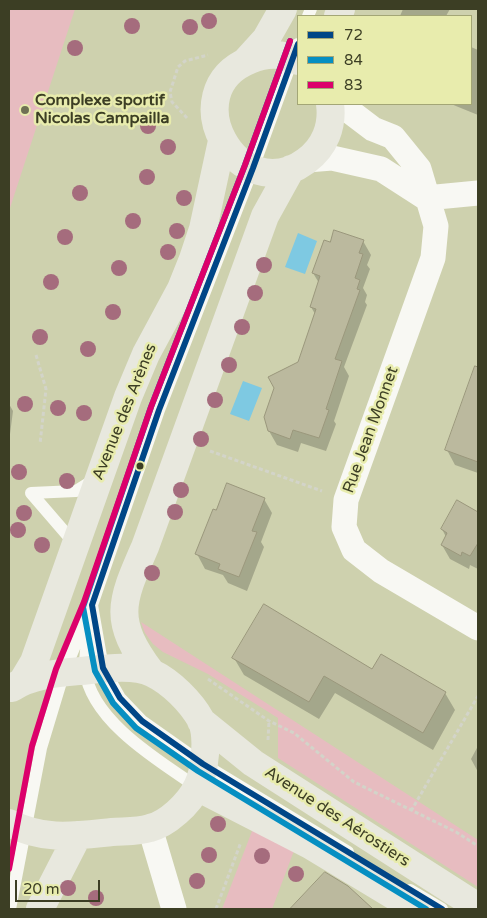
<!DOCTYPE html>
<meta charset="utf-8">
<style>
body{margin:0}
#map{position:relative;width:487px;height:918px;overflow:hidden;background:#ced1ae;font-family:"Varela Round",sans-serif}
canvas{display:block}
.frame{position:absolute;inset:0;border:10px solid #3c3e24;pointer-events:none}
.legend{position:absolute;left:297px;top:15px;width:175px;height:90px;box-sizing:border-box;background:#e8ecad;border:1px solid #a3a676;margin:0;padding:6px 9px;list-style:none;font-size:15px;color:#3c3e24}
.legend li{display:flex;align-items:center;gap:10px;height:25px}
.legend b{width:25px;border:1px solid #a3a676}
.scale{position:absolute;left:15px;top:880px;width:85px;height:22px;box-sizing:border-box;border:2px solid #3c3e24;border-top:0;padding-left:6px;font-size:15px;line-height:18px;white-space:nowrap;color:#3c3e24;-webkit-text-stroke:4px #e8ecad;paint-order:stroke}
</style>
<div id="map">
<canvas width="487" height="918"></canvas>
<div class="frame"></div>
<ul class="legend">
<li><b style="height:6px;background:#004687"></b>72</li>
<li><b style="height:6px;background:#068fc2"></b>84</li>
<li><b style="height:6px;background:#dc006b"></b>83</li>
</ul>
<div class="scale">20 m</div>
</div>
<script>
const g = document.querySelector('canvas').getContext('2d');
g.lineJoin = 'round';
function paint(path, color) { g.fillStyle = color; g.fill(path, 'evenodd'); }
function trace(path, color, width, dash) { g.strokeStyle = color; g.lineWidth = width; g.lineCap = dash ? 'butt' : 'round'; g.setLineDash(dash || []); g.stroke(path); }
function label(font, color, halo, rows, align = 'center') {
  g.font = font + ' "Varela Round",sans-serif'; g.lineWidth = 5; g.setLineDash([]); g.textBaseline = 'middle'; g.strokeStyle = halo; g.fillStyle = color; for (const [text, x, y, turn = 0] of rows) {
    g.save(); g.translate(x, y); g.rotate((+turn || 0) * Math.PI / 180); g.textAlign = isNaN(turn) ? turn : align; if (halo) g.strokeText(text, 0, 0); g.fillText(text, 0, 0); g.restore();
  }
}
const green = new Path2D(`
 M 9,9 L 75,9 L 9,211 Z
 M 141,622 L 478,840 L 478,887 L 278,758 L 278,718 L 208,674 L 163,652 L 153,644 L 145,633 Z
 M 254,826 L 295,848 L 272,909 L 222,909 Z`);
const water = new Path2D(`
 M 298,233 L 317,241 L 305,274 L 285,267 Z
 M 243,381 L 262,388 L 249,421 L 230,414 Z`);
const shadow = new Path2D(`
 M 403,9 L 450,9 L 446,16 L 400,16 Z
 M 471,47 L 478,50 L 478,115 L 451,104 L 471,104 Z
 M 363,241 L 371,255 L 367,265 L 370,269 L 363,288 L 367,295 L 365,302 L 367,305 L 344,367 L 349,376 L 334,421 L 336,424 L 326,451 L 301,443 L 298,452 L 277,445 L 269,431 L 299,363 L 315,314 L 311,307 L 319,283 L 313,273 L 330,244 Z
 M 470,384 L 478,387 L 478,473 L 455,465 L 447,450 Z
 M 9,404 L 13,411 L 9,442 Z
 M 264,499 L 272,513 L 261,542 L 264,547 L 247,591 L 228,583 L 223,575 L 205,569 L 197,554 L 217,512 Z
 M 458,501 L 478,513 L 478,569 L 470,565 L 469,569 L 450,559 L 442,545 L 446,537 L 442,529 Z
 M 234,658 L 373,671 L 445,693 L 455,710 L 433,750 L 335,693 L 319,719 L 244,675 Z
 M 478,746 L 478,772 L 471,759 Z
 M 347,887 L 370,909 L 301,909 L 303,907 Z`);
const building = new Path2D(`
 M 334,230 L 364,240 L 359,253 L 363,254 L 355,278 L 360,280 L 357,289 L 360,290 L 335,359 L 342,361 L 326,409 L 329,410 L 319,438 L 293,430 L 290,439 L 268,431 L 264,417 L 274,388 L 268,377 L 298,362 L 316,309 L 310,307 L 320,276 L 312,273 L 324,240 L 330,242 Z
 M 475,366 L 478,367 L 478,462 L 445,450 Z
 M 227,483 L 265,498 L 252,531 L 257,532 L 239,577 L 218,569 L 220,564 L 195,554 L 213,509 L 216,510 Z
 M 457,500 L 478,512 L 478,543 L 470,556 L 462,552 L 461,556 L 441,545 L 447,533 L 441,529 Z
 M 264,604 L 372,669 L 381,654 L 446,692 L 423,733 L 324,676 L 309,702 L 232,658 Z
 M 325,872 L 348,886 L 373,909 L 290,909 Z`);
const path = new Path2D(`
 M 187,118 L 172,102 L 170,92 L 178,67 L 185,61 L 208,55
 M 36,355 L 46,389 L 40,444
 M 210,451 L 322,491
 M 208,679 L 269,721 L 294,733 L 354,782 L 456,832 L 478,846
 M 268,740 L 269,721
 M 411,811 L 478,696
 M 216,909 L 241,842`);
const lane = new Path2D(`
 M 308,16 L 311,9
 M 75,544 L 31,493 L 76,491 L 95,479
 M 92,605 L 103,668 L 120,698 L 142,721 L 203,764 L 348,852
 M 90,620 C 89,635 84,654 85,670 C 91,721 159,761 197,787
 M 410,890 L 442,909
 M 10,909 L 41,748 L 64,672 L 92,605 L 159,410 L 253,168 L 298,44`);
const street = new Path2D(`
 M 340,104 L 373,129 L 393,137 L 419,169 L 436,226 L 433,258 L 346,500 L 344,527 L 354,550 L 381,571 L 478,628
 M 307,160 L 332,158 L 381,169 L 426,198 L 478,193
 M 150,828 L 174,909`);
const secondary = new Path2D(`
 M 338,16 L 341,9
 M 246,61 L 266,39 L 283,9
 M 298,61 C 283,53 266,53 250,60 C 172,91 238,211 306,161 C 325,147 333,126 330,104
 M 151,672 C 112,620 121,602 145,547 L 265,216 L 291,169
 M 22,682 L 34,662 L 128,397 L 146,354 L 181,289 L 193,259 L 203,229 L 222,141
 M 201,721 L 253,763 L 478,907
 M 197,787 L 310,845 L 416,909
 M 9,823 C 45,841 73,836 112,832 C 124,831 138,832 150,828 C 167,824 189,804 197,787 C 205,772 209,736 201,720 C 191,702 171,682 152,673 C 134,664 101,669 81,671 C 58,673 31,675 12,688
 M 40,909 L 78,835`);
const bus1 = new Path2D(`
 M 298,44 L 253,168 L 159,410 L 92,605 L 103,668 L 120,698 L 142,721 L 203,764 L 442,909`);
const bus2 = new Path2D(`
 M 290,41 L 245,165 L 151,407 L 83,607 L 95,671 L 113,703 L 136,728 L 198,771 L 426,909`);
const bus3 = new Path2D(`
 M 9,869 L 32,746 L 56,669 L 84,602 L 151,407 L 245,165 L 290,41`);
const trees = [
 [209,21],
 [132,26],
 [190,27],
 [75,48],
 [148,126],
 [168,147],
 [147,177],
 [80,193],
 [184,198],
 [133,221],
 [177,231],
 [65,237],
 [168,252],
 [264,265],
 [119,268],
 [51,282],
 [255,293],
 [113,312],
 [242,327],
 [40,337],
 [88,349],
 [229,365],
 [215,400],
 [25,404],
 [58,408],
 [84,413],
 [201,439],
 [19,472],
 [67,481],
 [181,490],
 [175,512],
 [24,513],
 [18,530],
 [42,545],
 [152,573],
 [218,824],
 [209,855],
 [262,856],
 [296,874],
 [197,881],
 [68,888],
 [96,898]
];
const markers = [
 [25,110,5,"#6f7154"],
 [140,466,4.5,"#3c3e24"]
];
const poiNames = [
 ["Complexe sportif",35,101],
 ["Nicolas Campailla",35,119]
];
const streetNames = [
 ["Avenue des Arènes",125,412,-68],
 ["Rue Jean Monnet",371,430,-70],
 ["Avenue des Aérostiers",337,817,33]
];
paint(green, '#e7bcc0');
paint(water, '#7ec9e2');
paint(shadow, '#0003');
paint(building, '#bbb99e');
trace(building, '#9a977c', 1);
trace(path, '#d3d4c9', 3, [4, 2.5]);
trace(lane, '#f8f8f3', 12);
trace(street, '#f8f8f3', 25);
trace(secondary, '#e8e8de', 28);
trace(bus1, '#004687', 6);
trace(bus2, '#068fc2', 6);
trace(bus3, '#dc006b', 6);
g.fillStyle = '#a56c7d';
for (const [x, y] of trees) { g.beginPath(); g.arc(x, y, 8, 0, 2 * Math.PI); g.fill(); }
for (const [x, y, r, color] of markers) { const dot = new Path2D(); dot.arc(x, y, r, 0, 2 * Math.PI); g.fillStyle = color; g.fill(dot); trace(dot, '#e8ecad', 2); }
label('bold 16px', '#3c3e24', '#e8ecad', poiNames, 'left');
label('16px', '#3c3e24', '#e8ecad', streetNames);
</script>
